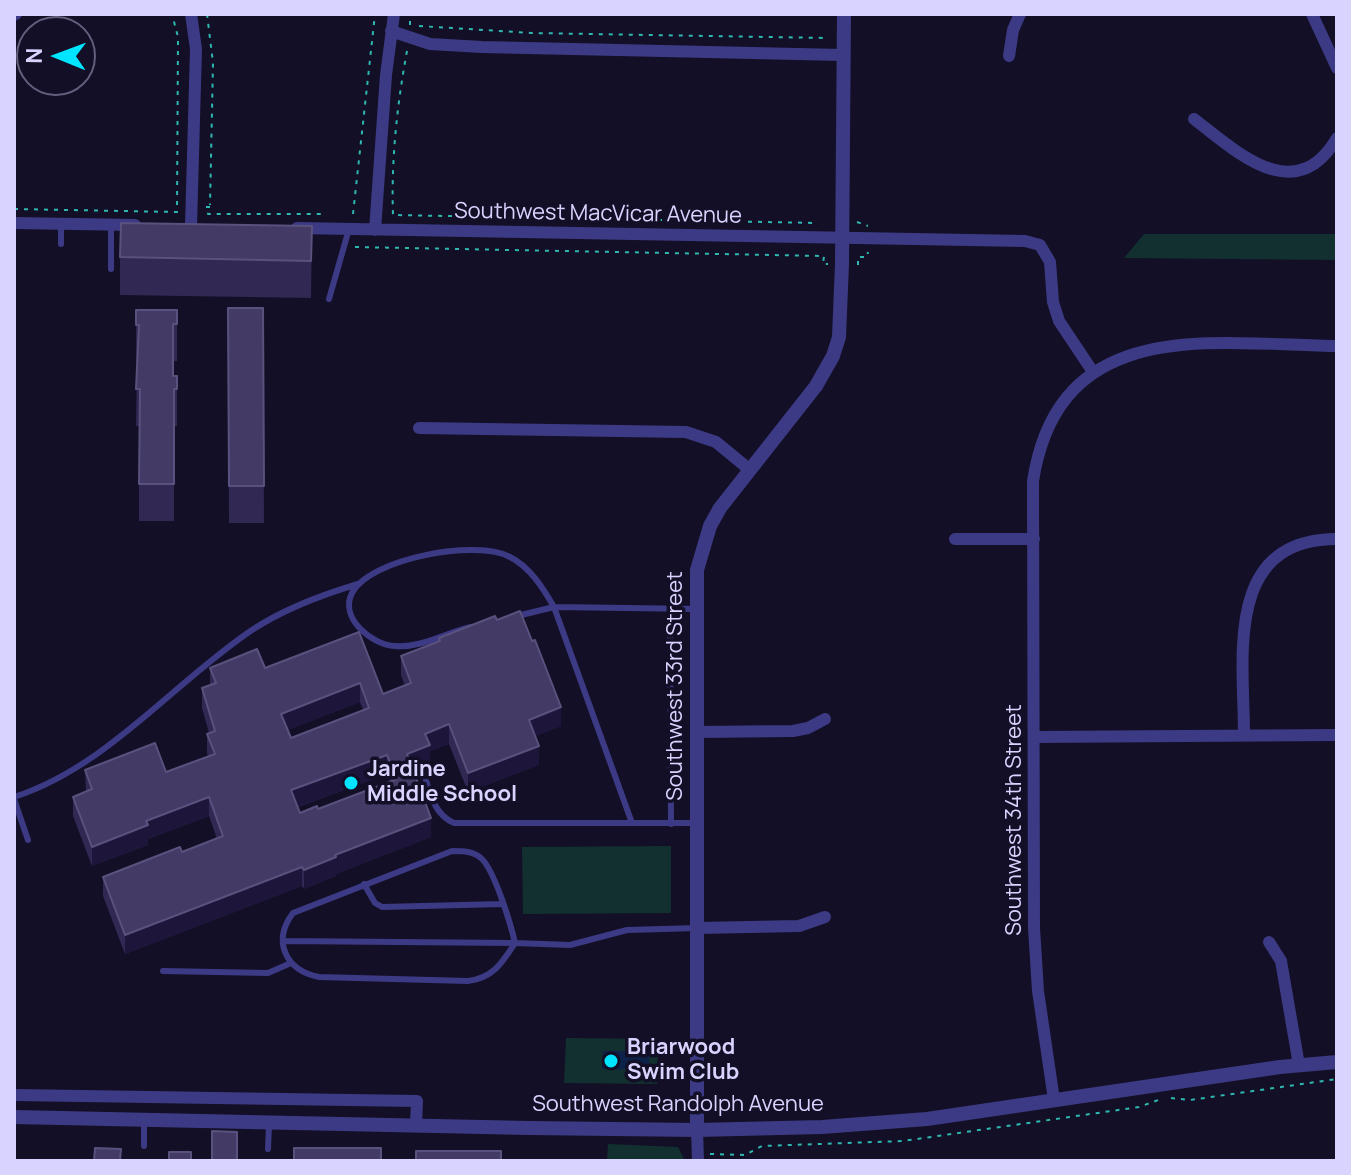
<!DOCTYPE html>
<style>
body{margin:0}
#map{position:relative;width:1351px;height:1175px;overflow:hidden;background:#130f26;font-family:Manrope,sans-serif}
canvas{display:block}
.frame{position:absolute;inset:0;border:16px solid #d9d4ff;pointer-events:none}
.north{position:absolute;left:16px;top:16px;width:80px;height:80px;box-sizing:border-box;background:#130f26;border:2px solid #625e7d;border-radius:50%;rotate:271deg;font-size:22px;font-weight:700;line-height:32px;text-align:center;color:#d9d4ff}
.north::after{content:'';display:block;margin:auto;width:28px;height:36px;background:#00e5ff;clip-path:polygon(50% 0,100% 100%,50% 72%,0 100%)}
</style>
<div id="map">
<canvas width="1351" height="1175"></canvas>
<div class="frame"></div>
<div class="north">N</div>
</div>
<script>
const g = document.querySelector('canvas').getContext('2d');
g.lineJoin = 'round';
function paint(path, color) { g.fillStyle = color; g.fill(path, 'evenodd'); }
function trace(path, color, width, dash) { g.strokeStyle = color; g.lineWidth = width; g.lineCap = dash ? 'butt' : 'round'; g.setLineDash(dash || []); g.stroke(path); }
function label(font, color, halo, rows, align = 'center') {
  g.font = font + ' Manrope,sans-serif'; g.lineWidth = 7; g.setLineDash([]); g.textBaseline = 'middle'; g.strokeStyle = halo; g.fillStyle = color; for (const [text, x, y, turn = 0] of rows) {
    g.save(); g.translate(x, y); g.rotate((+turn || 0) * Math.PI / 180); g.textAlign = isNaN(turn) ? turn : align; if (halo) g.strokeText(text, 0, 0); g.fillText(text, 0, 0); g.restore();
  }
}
const green = new Path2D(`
 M 1144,234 L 1337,234 L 1337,260 L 1124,258 Z
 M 671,846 L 671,913 L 523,914 L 522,847 Z
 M 566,1038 L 658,1039 L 657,1084 L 564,1083 Z
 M 608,1144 L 678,1147 L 685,1161 L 607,1161 Z`);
const water = new Path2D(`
 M 603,1051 L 649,1051 L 649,1070 L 602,1069 Z`);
const path = new Path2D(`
 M 207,14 L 213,63 L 210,205
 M 410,25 L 410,14
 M 419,26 L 531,33 L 828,38
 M 407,51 C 397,105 391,161 393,215 L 818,223
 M 206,207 L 210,207 L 208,214 L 323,214
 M 14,209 L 177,212 L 178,37 L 172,14
 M 353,214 L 375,14
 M 857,222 L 868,226
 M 355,247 L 824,256 L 823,264 L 828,264
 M 858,265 L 858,257 L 867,257 L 868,252
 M 1171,1098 L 1190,1100 L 1337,1079
 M 710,1154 L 745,1155 L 762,1146 L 903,1141 L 1139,1107 L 1161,1099`);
const service = new Path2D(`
 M 61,244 L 61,223
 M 111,269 L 111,225
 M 329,299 L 349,229
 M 670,609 L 671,824
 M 517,616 L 554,607 L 632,823
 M 471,627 C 445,633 422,648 395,646 C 372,645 339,618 352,593 C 370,558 477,539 510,557 C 530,567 543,588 554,607 L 697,609
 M 423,772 C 431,793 433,814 454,823 L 696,823
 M 14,797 C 107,767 173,683 252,630 C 284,609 321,595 358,584
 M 14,799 L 28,840
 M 364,884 L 375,903 L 382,907 L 503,904
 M 283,941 L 515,943 C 511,925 495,872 482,859 C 474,851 463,851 452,851 L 293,913 C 272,941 285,970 319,977 L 468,981 C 493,978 502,963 515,943 L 570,945 L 627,930 L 698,928
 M 163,971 L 268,973 L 291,963
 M 144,1146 L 144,1120
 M 268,1149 L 269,1125`);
const minor = new Path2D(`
 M 1312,14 L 1337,68
 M 14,15 L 16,14
 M 391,31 L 430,44 L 482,47 L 843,55
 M 1009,56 L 1013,30 L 1020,14
 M 1194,119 C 1236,151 1295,209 1337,138
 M 14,223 L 135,225
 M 191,226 L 196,49 L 191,14
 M 297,228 L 1025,241 L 1040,245 L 1050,262 L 1053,302 L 1059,321 L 1093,372
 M 375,230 L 386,75 L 394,14
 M 419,428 L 686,432 L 716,442 L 750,470
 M 955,539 L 1034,539
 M 698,732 L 793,731 L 808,728 L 825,719
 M 1244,735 C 1244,658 1223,539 1337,539
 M 1035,737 L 1337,735
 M 698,928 L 799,926 L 825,917
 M 1269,942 L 1281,961 L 1299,1065
 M 14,1095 L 417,1101 L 416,1124
 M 1054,1100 L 1038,991 L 1034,928 L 1033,481 C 1059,315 1211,344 1337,346
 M 697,1130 L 698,1161`);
const tertiary = new Path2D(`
 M 14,1117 L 529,1128 L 697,1130 L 822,1127 L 927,1119 L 1280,1067 L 1337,1062
 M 697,1130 L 697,570 L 710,526 L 720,508 L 816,386 L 833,356 L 839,337 L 842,264 L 844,14`);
const wall = new Path2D(`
 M 312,226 L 311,298 L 120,295 L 120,257 Z
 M 228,308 L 263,308 L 264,523 L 229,523 Z
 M 136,310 L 177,310 L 177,361 L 173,361 L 173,376 L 177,376 L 177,426 L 174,426 L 174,521 L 139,521 L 139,426 L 136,426 L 137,362 L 136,362 Z
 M 497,620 L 561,726 L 535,736 L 539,765 L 468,792 L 449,744 L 430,751 L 430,764 L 413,771 L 431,837 L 336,874 L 336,876 L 304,889 L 302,886 L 125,954 L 103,896 L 103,877 L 182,852 L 217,839 L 209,816 L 148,839 L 148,845 L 92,866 L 73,816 L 73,797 L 86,792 L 85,770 L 166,772 L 208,756 L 207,753 L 207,734 L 209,733 L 202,708 L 202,688 L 210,685 L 210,668 L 265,668 L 359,632 L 383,694 L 405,686 L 401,675 L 401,656 L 439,642 L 439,638 ZM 360,702 L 363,710 L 291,738 L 288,730 ZM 387,774 L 390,781 L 318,809 L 300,813 L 298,807 Z`);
const shadedWall = new Path2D(`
 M 360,683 L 360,702 L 281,733 L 281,714 Z
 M 561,707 L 561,726 L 529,739 L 529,720 Z
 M 449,724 L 449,744 L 430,751 L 430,764 L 407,773 L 407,754 L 425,734 Z
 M 539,746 L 539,765 L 468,792 L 468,773 Z
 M 387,755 L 387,774 L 291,809 L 291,790 Z
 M 209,797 L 209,816 L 148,839 L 148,845 L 92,866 L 92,847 L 146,821 Z
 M 431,818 L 431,837 L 336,874 L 336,876 L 304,889 L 304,870 L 335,855 Z
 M 302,867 L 302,886 L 125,954 L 125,935 Z`);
const building = new Path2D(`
 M 121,223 L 312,226 L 311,261 L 120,257 Z
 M 228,308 L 263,308 L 264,486 L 229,486 Z
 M 136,310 L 177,310 L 177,324 L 173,324 L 173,376 L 177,376 L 177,389 L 174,389 L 174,484 L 139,484 L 140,389 L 136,389 L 139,325 L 136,325 Z
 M 520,611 L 532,641 L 535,640 L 561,707 L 529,720 L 539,746 L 468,773 L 449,724 L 425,734 L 430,745 L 407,754 L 431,818 L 335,855 L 336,857 L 304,870 L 302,867 L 125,935 L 103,877 L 180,847 L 182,852 L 223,836 L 209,797 L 146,821 L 148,825 L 92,847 L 73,797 L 92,789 L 85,770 L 155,743 L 166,772 L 215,754 L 207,734 L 215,731 L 202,688 L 216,683 L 210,668 L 257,649 L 265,668 L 359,632 L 383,694 L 411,683 L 401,656 L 440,641 L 439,638 L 495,616 L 497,620 ZM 360,683 L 369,708 L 291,738 L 281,714 ZM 387,755 L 397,779 L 318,809 L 317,806 L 300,813 L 291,790 Z
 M 212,1131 L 237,1132 L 237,1161 L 212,1161 Z
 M 95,1148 L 121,1149 L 120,1161 L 94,1161 Z
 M 294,1148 L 381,1148 L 381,1161 L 294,1161 Z
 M 416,1151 L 501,1151 L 501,1161 L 416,1161 Z
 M 169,1152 L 191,1152 L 191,1161 L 169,1161 Z`);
const markers = [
 [351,783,8,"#00e5ff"],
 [611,1061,8,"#00e5ff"]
];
const streetNames = [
 ["Southwest MacVicar Avenue",598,214,1],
 ["Southwest 33rd Street",676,686,-90],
 ["Southwest 34th Street",1015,820,-90],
 ["Southwest Randolph Avenue",678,1105]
];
const poiNames = [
 ["Jardine",367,770],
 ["Middle School",367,795],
 ["Briarwood",627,1048],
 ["Swim Club",627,1073]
];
paint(green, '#12302f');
paint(water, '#0c2248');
trace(path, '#2fb8b0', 2, [4, 6]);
trace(service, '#3d3a85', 6);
trace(minor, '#3d3a85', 12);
trace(tertiary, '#3d3a85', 14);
paint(wall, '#312854');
paint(shadedWall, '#1d163a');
paint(building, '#433a66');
trace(building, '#5a527e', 2);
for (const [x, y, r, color] of markers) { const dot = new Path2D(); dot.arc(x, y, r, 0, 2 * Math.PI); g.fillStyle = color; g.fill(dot); trace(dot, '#130f26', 3); }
label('22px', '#d9d4ff', '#130f26', streetNames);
label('bold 22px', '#d9d4ff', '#130f26', poiNames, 'left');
</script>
